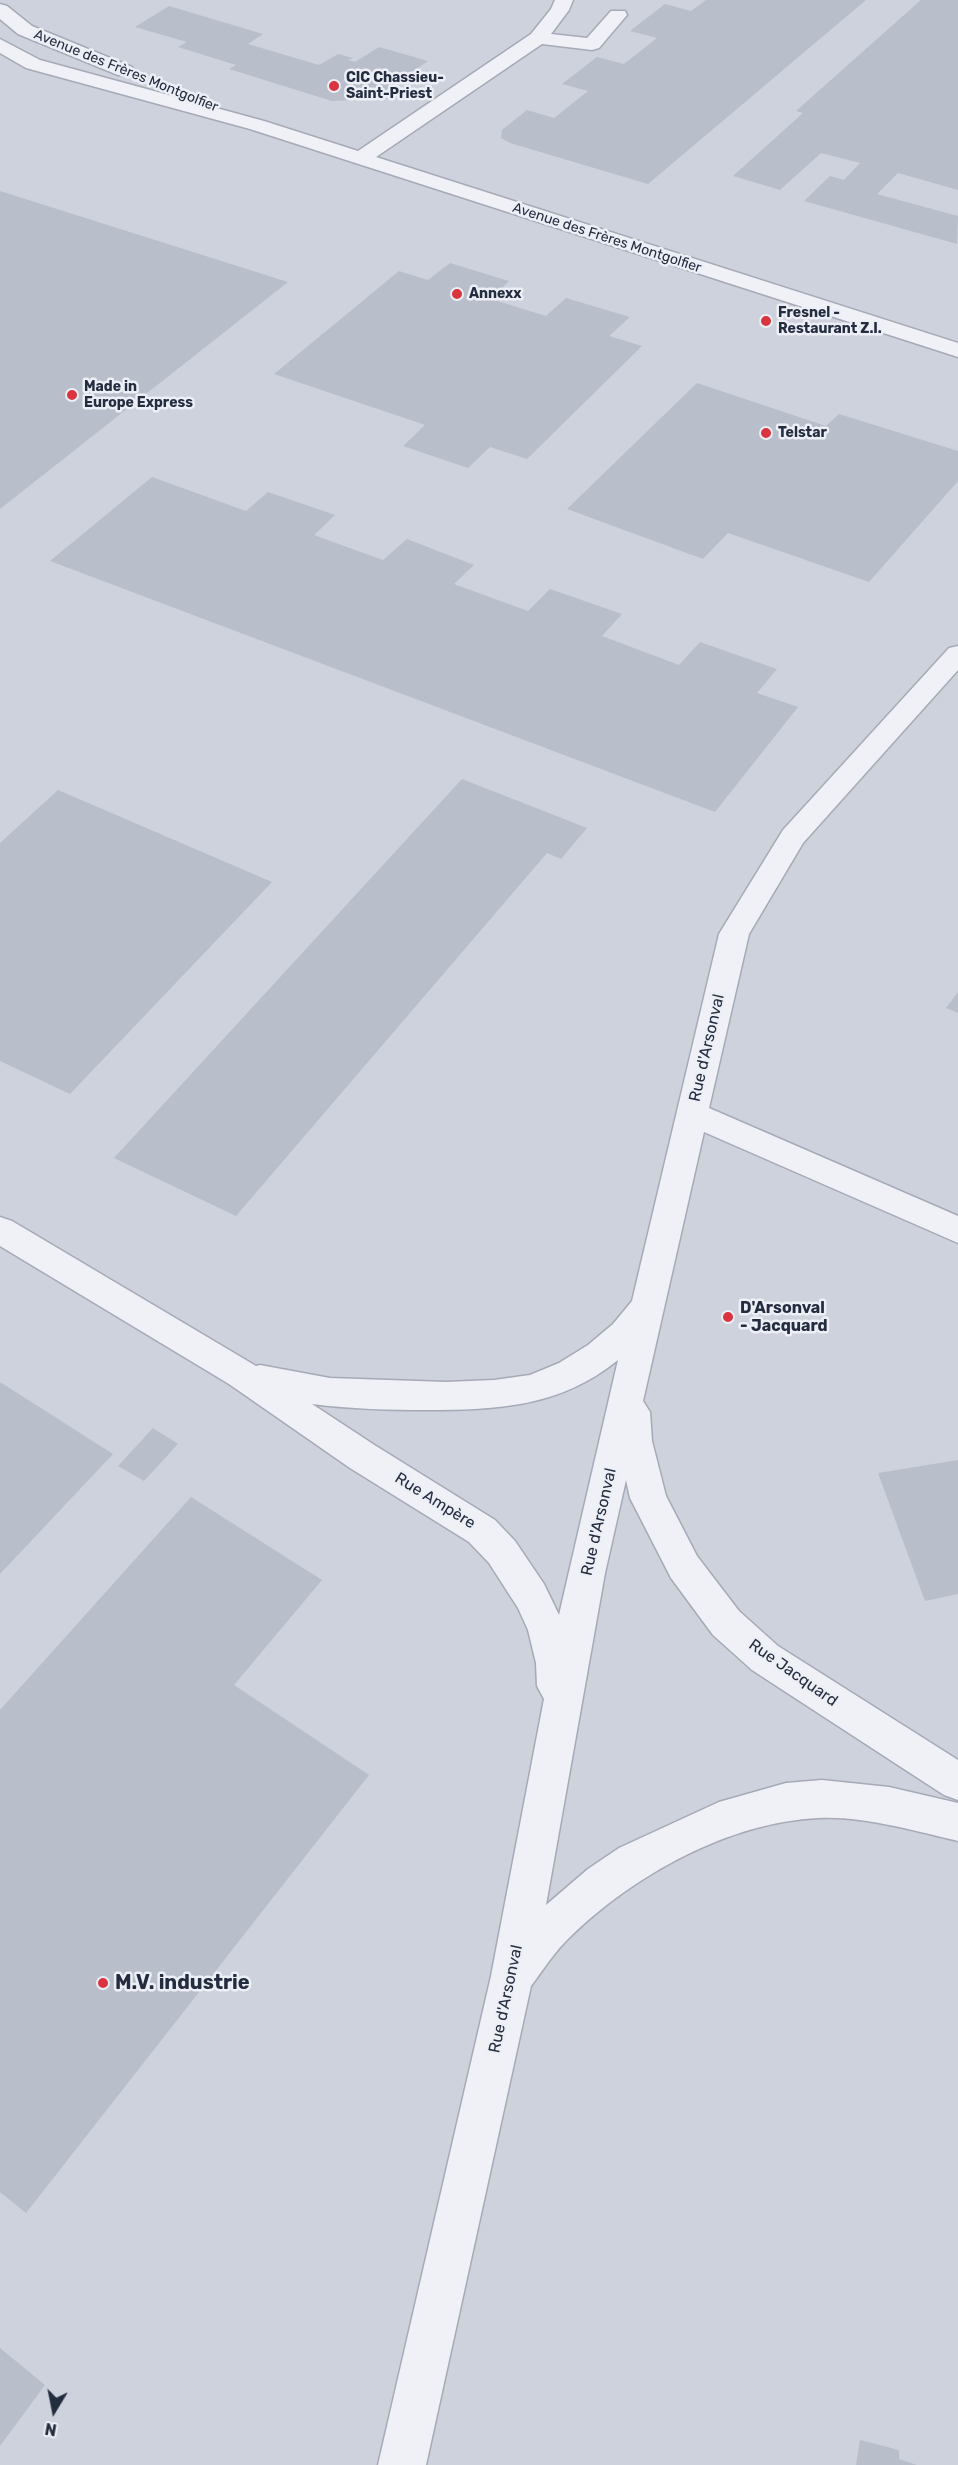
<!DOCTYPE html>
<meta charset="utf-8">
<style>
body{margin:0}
#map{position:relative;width:958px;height:2465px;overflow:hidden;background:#dce0e8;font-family:Rubik,sans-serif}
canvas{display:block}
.north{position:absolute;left:24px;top:2381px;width:60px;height:60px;-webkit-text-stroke:4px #eceff5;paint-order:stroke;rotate:190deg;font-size:16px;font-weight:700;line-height:24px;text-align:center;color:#242c40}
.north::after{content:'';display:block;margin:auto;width:21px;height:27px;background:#242c40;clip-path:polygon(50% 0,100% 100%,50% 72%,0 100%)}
</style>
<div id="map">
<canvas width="958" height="2465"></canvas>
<div class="north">N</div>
</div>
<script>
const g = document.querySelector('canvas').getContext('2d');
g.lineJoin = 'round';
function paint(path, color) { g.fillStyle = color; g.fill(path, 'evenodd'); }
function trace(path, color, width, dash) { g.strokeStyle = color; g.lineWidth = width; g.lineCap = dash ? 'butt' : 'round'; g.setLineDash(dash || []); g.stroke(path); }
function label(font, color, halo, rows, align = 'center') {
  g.font = font + ' Rubik,sans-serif'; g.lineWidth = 5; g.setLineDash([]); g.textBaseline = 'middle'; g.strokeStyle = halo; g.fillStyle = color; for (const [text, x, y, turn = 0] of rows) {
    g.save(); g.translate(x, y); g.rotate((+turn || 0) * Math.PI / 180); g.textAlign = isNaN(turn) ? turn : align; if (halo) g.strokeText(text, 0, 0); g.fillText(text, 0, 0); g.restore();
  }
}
const built = new Path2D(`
 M 0,0 L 958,0 L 958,2465 L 0,2465 Z`);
const building = new Path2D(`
 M 706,0 L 866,0 L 648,184 L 510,143 L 501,138 L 502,130 L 527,110 L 554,118 L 588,91 L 562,84 L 597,57 L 624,64 L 657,38 L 630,31 L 665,4 L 691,11 Z
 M 921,0 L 958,0 L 958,190 L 898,173 L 877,194 L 958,216 L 957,244 L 804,201 L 830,176 L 844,180 L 860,163 L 821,153 L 780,190 L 733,176 L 803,113 L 796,111 Z
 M 169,6 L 263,34 L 248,44 L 319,65 L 338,54 L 353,58 L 348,60 L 355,62 L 379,47 L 428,61 L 372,99 L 332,101 L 229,69 L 236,65 L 178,47 L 187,42 L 135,27 Z
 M 0,191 L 288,282 L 0,509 Z
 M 450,263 L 509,281 L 491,299 L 546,316 L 566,298 L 630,317 L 609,336 L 642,346 L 527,459 L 490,447 L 468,468 L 403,446 L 425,425 L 274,374 L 399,271 L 428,280 Z
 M 697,383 L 826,426 L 839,414 L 958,451 L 958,481 L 869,582 L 728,533 L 703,559 L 567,509 Z
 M 152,477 L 246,511 L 268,492 L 335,515 L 314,535 L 383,560 L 407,539 L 474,565 L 454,584 L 528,611 L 550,589 L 622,614 L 602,636 L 679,665 L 700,642 L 777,669 L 757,693 L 798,707 L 715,812 L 50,561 Z
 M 462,779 L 587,828 L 561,859 L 547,853 L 236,1216 L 114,1158 Z
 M 58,790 L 272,882 L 70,1094 L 0,1061 L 0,843 Z
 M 958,992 L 958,1013 L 946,1008 Z
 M 0,1382 L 113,1454 L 0,1574 Z
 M 153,1428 L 178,1444 L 144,1481 L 118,1466 Z
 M 958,1460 L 958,1594 L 925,1601 L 878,1473 Z
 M 191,1497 L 322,1580 L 234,1685 L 369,1775 L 26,2213 L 0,2192 L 0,1710 Z
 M 0,2348 L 45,2385 L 0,2446 Z
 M 860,2440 L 899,2450 L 899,2459 L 917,2465 L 856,2465 Z`);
const minor = new Path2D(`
 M 555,0 L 573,0 L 569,10 L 551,34 L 587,38 L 611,11 L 625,11 L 627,15 L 599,48 L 592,50 L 542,44 L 376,157 L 958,343 L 958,357 L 250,129 L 26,68 L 0,53 L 0,39 L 40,60 L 264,121 L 358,151 L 531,34 L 551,9 Z
 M 0,4 L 7,6 L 32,26 L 132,67 L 135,71 L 132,75 L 118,75 L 18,34 L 0,19 Z
 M 958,646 L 958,670 L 803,843 L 749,934 L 709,1108 L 958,1216 L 958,1243 L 704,1132 L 643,1401 L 650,1412 L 652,1441 L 666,1496 L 697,1556 L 739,1611 L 778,1646 L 958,1760 L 958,1800 L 944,1795 L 752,1670 L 713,1635 L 671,1578 L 630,1498 L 626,1480 L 605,1573 L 546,1905 L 588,1869 L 619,1848 L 719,1802 L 786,1783 L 822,1780 L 889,1787 L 958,1803 L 958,1841 C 915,1831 863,1816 819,1818 C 729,1822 634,1875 570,1937 C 555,1951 543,1970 531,1986 L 426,2465 L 378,2465 L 491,1976 L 544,1699 L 537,1686 L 536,1663 L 528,1630 L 518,1608 L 489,1563 L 469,1542 L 350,1468 L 229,1384 L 0,1246 L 0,1217 L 12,1221 L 256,1366 L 260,1365 L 330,1378 L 446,1382 L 494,1380 L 530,1375 L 559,1363 L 588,1345 L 613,1324 L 632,1301 L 719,934 L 783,830 L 949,648 ZM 618,1360 L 559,1615 L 544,1584 L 515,1541 L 495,1520 L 376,1446 L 312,1404 C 351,1409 389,1410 427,1410 C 498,1410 560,1407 618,1360 Z`);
const markers = [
 [334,86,6,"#da343f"],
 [457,294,6,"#da343f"],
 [766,321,6,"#da343f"],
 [72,395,6,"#da343f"],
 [766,433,6,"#da343f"],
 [728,1317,6,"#da343f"],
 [103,1983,6,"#da343f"]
];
const farStreetnames = [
 ["Avenue des Frères Montgolfier",126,71,22],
 ["Avenue des Frères Montgolfier",607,238,18]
];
const farPoinames = [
 ["CIC Chassieu-",346,78],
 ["Saint-Priest",346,94],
 ["Annexx",469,294],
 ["Fresnel -",778,313],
 ["Restaurant Z.I.",778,329],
 ["Made in",84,387],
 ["Europe Express",84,403],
 ["Telstar",778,433]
];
const streetNames = [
 ["Rue d'Arsonval",707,1048,-77],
 ["Rue Ampère",435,1501,32],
 ["Rue d'Arsonval",599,1522,-77],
 ["Rue Jacquard",793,1673,35],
 ["Rue d'Arsonval",506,1999,-78]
];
const poiNames = [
 ["D'Arsonval",740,1308],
 ["- Jacquard",740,1326]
];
const nearPoinames = [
 ["M.V. industrie",115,1983]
];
paint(built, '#ced2dd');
paint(building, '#b9becb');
trace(minor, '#a5aab6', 3);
paint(minor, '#eff1f6');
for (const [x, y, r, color] of markers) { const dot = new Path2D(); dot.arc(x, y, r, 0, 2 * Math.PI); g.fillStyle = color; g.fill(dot); trace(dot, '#eceff5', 2); }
label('14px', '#242c40', '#eceff5', farStreetnames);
label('bold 14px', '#242c40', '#eceff5', farPoinames, 'left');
label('16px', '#242c40', '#eceff5', streetNames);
label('bold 16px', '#242c40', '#eceff5', poiNames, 'left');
label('bold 20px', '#242c40', '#eceff5', nearPoinames, 'left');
</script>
